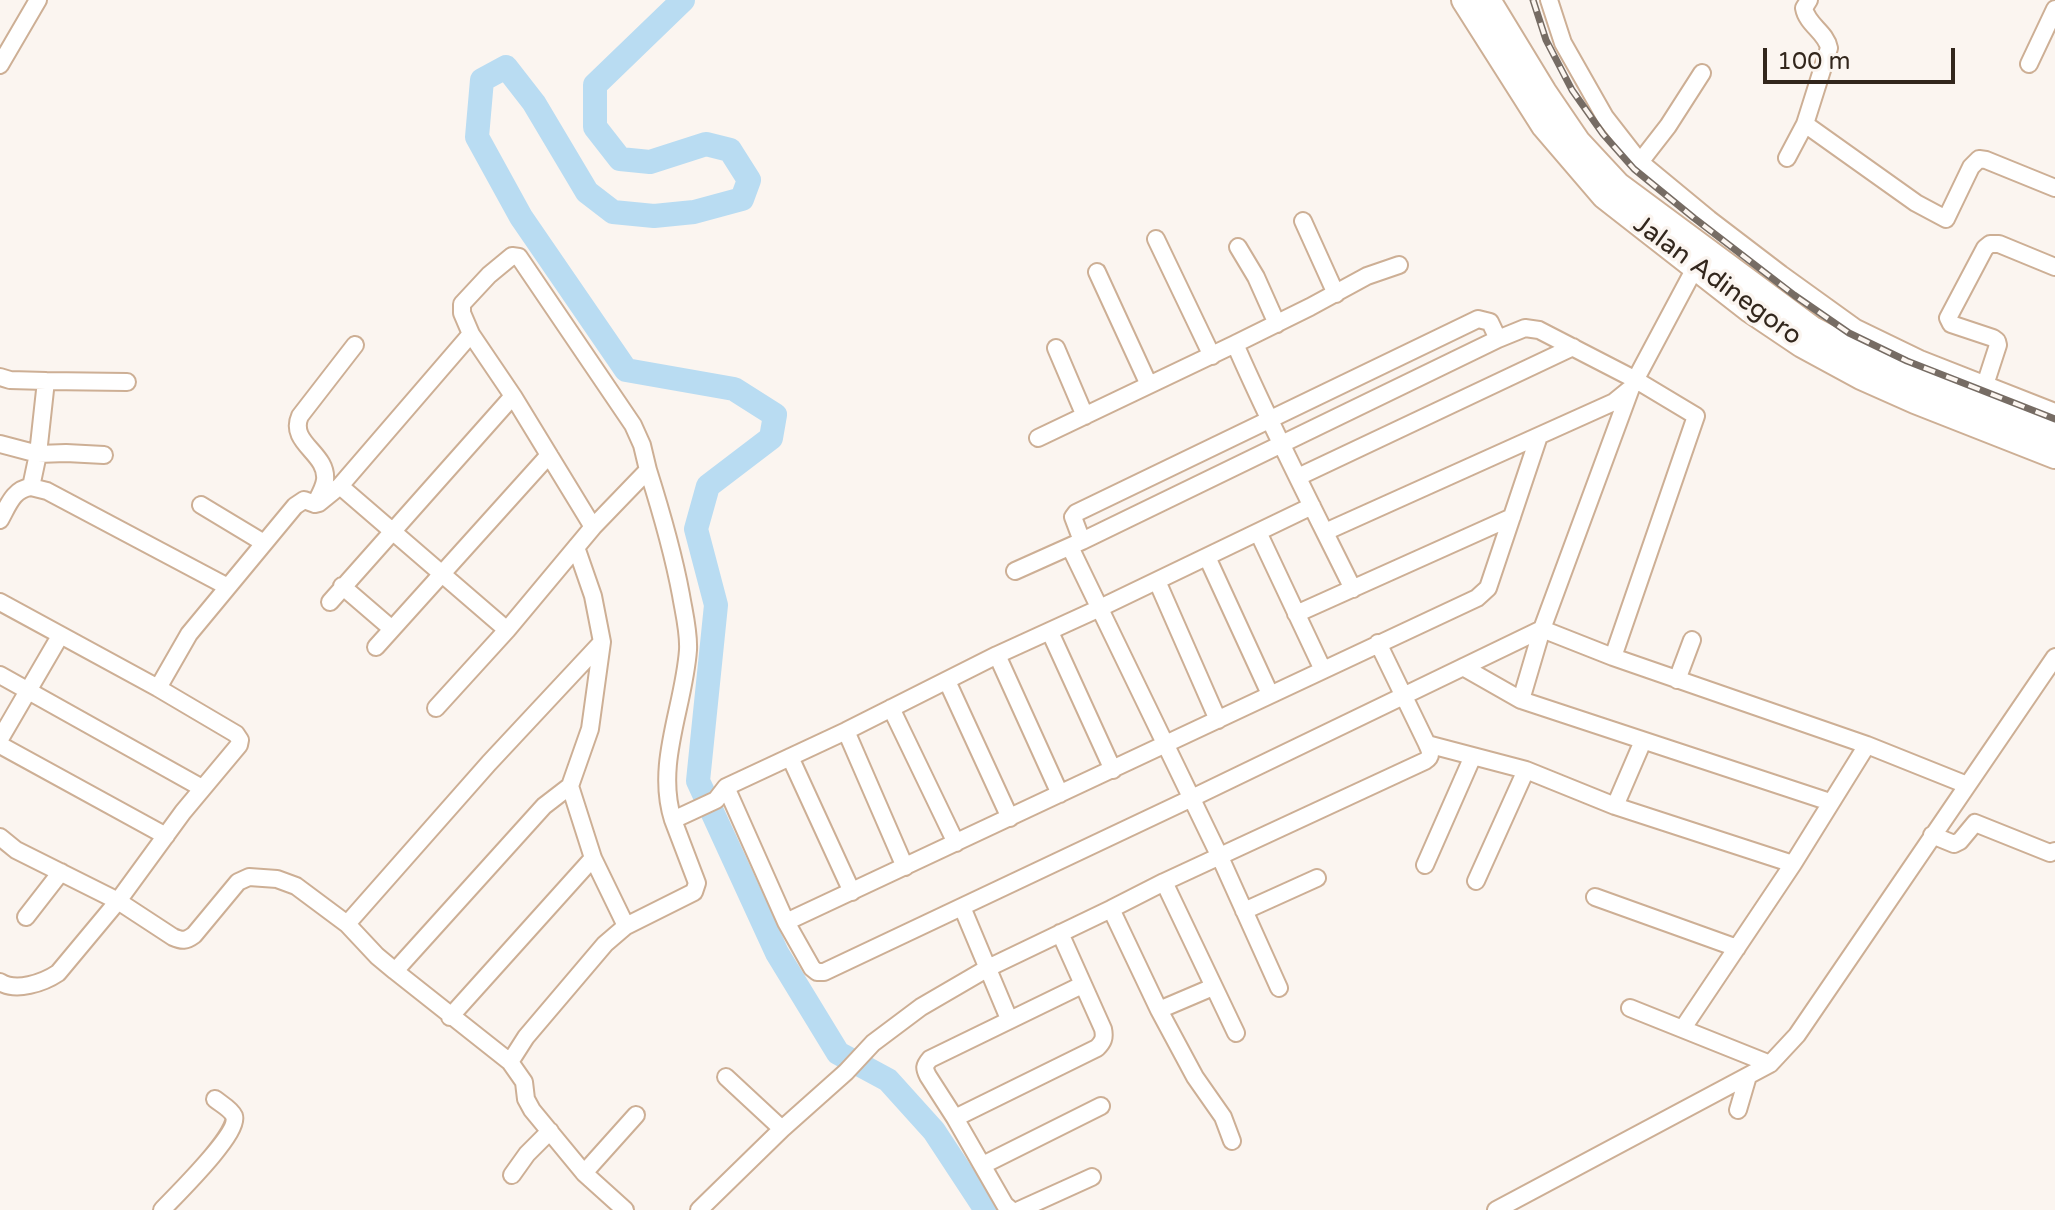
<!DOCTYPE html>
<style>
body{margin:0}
#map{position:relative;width:2055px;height:1210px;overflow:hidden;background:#fbf5f0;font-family:"Varela Round",sans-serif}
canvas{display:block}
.scale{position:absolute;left:1763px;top:48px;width:192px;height:36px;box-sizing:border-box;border:4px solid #32261c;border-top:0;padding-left:10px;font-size:24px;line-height:28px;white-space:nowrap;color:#32261c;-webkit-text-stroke:6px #fbf5f0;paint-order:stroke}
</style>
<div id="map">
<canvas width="2055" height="1210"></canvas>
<div class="scale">100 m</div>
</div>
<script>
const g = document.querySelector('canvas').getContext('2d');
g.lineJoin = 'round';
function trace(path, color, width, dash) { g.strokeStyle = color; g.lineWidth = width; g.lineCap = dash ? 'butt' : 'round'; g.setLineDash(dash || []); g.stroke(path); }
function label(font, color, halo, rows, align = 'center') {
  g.font = font + ' "Varela Round",sans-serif'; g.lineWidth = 7; g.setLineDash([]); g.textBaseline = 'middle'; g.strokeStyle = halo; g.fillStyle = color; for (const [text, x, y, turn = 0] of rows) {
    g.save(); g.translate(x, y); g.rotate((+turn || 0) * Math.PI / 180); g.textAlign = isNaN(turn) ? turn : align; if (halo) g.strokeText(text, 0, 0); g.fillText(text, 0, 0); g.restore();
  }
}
const river = new Path2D(`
 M 683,0 L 595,85 L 595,127 L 620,159 L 650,162 L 706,144 L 730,150 L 749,180 L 742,199 L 694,212 L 654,216 L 613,212 L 587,192 L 534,103 L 506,67 L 482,80 L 477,137 L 521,217 L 626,370 L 734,389 L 775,415 L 771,438 L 708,486 L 696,529 L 716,605 L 698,781 L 777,953 L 838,1053 L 888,1080 L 934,1131 L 986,1210`);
const minor = new Path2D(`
 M 1549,0 L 1563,43 L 1605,117 L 1640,162 L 1709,219 L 1781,274 L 1856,328 L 1920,359 L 2055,412
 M 1809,0 L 1804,8 C 1807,25 1826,32 1829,48 L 1805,124 L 1916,203 L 1946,219 L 1971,167 L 1979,159 L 1986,160 L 2055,188
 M 2029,64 L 2055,9
 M 0,65 L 38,0
 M 1787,158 L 1805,124
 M 1640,162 L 1668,126 L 1702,73
 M 1303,221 L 1336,294
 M 1156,239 L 1212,356
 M 1238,247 L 1256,277 L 1277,324
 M 1097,272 L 1149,385
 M 471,334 L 462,313 L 462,304 L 489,275 L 512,256 L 519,257 L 633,425 L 642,445 L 648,470
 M 1498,339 L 1525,328 L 1539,330 L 1636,380 L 1696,416 L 1613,657
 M 1056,348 L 1085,416
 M 0,377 L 10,380 L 46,381
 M 127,382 L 46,381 L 38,454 L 31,487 L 47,491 L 228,587
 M 1985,385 L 1998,345 L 1997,341 L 1993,338 L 1951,324 L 1948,318 L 1985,248 L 1990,244 L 1999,244 L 2055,267
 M 1038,438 L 1235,344
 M 0,444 L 38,454 L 66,453 L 104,455
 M 1298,477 L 1573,347
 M 340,486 L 507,630
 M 315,504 C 319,496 324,488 325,480 C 328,453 288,443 300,416 L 355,345
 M 201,505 L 264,543
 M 1312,506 L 1100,608 L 997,655 L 846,731 L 726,787 L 786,922 L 812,968 L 817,972 L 824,972 L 1192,798 L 1542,629 L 1631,388 L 1695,268
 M 0,520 C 8,506 13,489 31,487
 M 1258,532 L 1323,670
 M 1325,532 L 1614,402 L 1630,389
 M 576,547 L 593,596 L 602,642 L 590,729 L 570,786 L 593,858 L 626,926
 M 1070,547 L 1220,857 L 1279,988
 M 1207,557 L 1270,694
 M 1015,571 L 1082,541 L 1498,339 L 1490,322 L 1478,319 L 1076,513 L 1073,517 L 1082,541
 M 1157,581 L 1218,720
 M 342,586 L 392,629
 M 1353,589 C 1313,508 1271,427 1235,344 L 1310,307 L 1367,276 L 1399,265
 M 0,602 L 158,688
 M 330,602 L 513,396
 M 1296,614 L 1512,517
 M 1050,632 L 1113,770
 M 1378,643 L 1427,744
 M 376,647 L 549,455
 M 997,655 L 1060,794
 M 1463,667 L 1521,700
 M 0,675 L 202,788
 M 1677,680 L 1692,640
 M 947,681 L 1010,818
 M 436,708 L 507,630 L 593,527 L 648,470 C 661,511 673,552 681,595 C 684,613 689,632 688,650 C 684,707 655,764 673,820 L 716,800 L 726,787
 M 891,708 L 956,843
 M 846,731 L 905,867
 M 0,739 L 60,636
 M 0,745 L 166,836
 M 790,757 L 852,892
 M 1526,770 L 1615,806 L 1793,864 L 1867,745
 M 1830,802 L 1521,700 L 1542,629 L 1613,657 L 1867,745 L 1967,785
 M 1615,806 L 1643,741
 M 1932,835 L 1954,844 L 1960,841 L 1975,823 L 2050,853 L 2055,851
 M 0,837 L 16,850 L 118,901 L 183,812 L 239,745 L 240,740 L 236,734 L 158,688 L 189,634 L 295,506 L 304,500 L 315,504 L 319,503 L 340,486 L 471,334 L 513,396 L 593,527
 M 1425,865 L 1473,756
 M 1164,882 L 1236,1033
 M 1595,897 L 1737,948
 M 962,907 L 1009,1019
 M 1111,909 L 1159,1010 L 1195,1077 L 1223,1117 L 1232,1141
 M 1244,911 L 1317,878
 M 26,917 L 61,872
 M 786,922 L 1477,598 L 1488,588 L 1539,436
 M 347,924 L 489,763 L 602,642
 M 395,971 L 544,806 L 570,786
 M 0,982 C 16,992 43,983 58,973 L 118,901 L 173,937 C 182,941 186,941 194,935 L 238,882 L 249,877 L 277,879 L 296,886 L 347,924 L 377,956 L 395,971 L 510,1062
 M 1630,1008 L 1770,1064
 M 1159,1010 L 1213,987
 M 450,1017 L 593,858
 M 1683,1028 L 1793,864
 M 726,1077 L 782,1129
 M 1738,1110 L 1748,1076
 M 955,1118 L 1097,1048 C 1103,1042 1105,1038 1103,1029 L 1060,933
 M 983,1165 L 1101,1106
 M 584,1173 L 636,1115
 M 512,1175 L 527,1154 L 550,1131
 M 162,1210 C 176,1195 240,1133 234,1116 C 231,1109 221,1104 215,1099
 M 625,1210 L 584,1173 L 532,1110 L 526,1099 L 524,1082 L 510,1062 L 526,1037 L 605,944 L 626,926 L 694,892 L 697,883 L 673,820
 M 699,1210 L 782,1129 L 846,1072 L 873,1043 L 921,1007 L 988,968 L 1111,909 L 1164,882 L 1425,761 C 1433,756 1430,751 1427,744 L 1526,770 L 1476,881
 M 1011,1210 L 1005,1205 L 955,1118 L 928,1076 C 924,1068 924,1066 930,1059 L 1082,985
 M 1019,1210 L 1092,1177
 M 1496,1210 L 1770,1064 L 1797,1035 L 2055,657`);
const highway = new Path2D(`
 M 1464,0 L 1544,126 L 1604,196 L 1750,310 L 1802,345 L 1861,377 L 1915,401 L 2055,456
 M 1488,0 L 1544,92 L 1578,142 L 1618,185 L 1811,328 L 1869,359 L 2055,434`);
const rail = new Path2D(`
 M 1533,0 L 1546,40 L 1572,90 L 1603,134 L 1634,169 L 1694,218 L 1794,295 L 1849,333 L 1907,361 L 2055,419`);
const streetNames = [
 ["Jalan Adinegoro",1717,281,36]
];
trace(river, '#b9dcf2', 24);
trace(minor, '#cdaf95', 20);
trace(highway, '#cdaf95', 28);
trace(minor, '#fff', 16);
trace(highway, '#fff', 24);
trace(rail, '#766c64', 7);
trace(rail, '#fbf5f0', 4, [12]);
label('26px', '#32261c', '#fbf5f0', streetNames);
</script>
